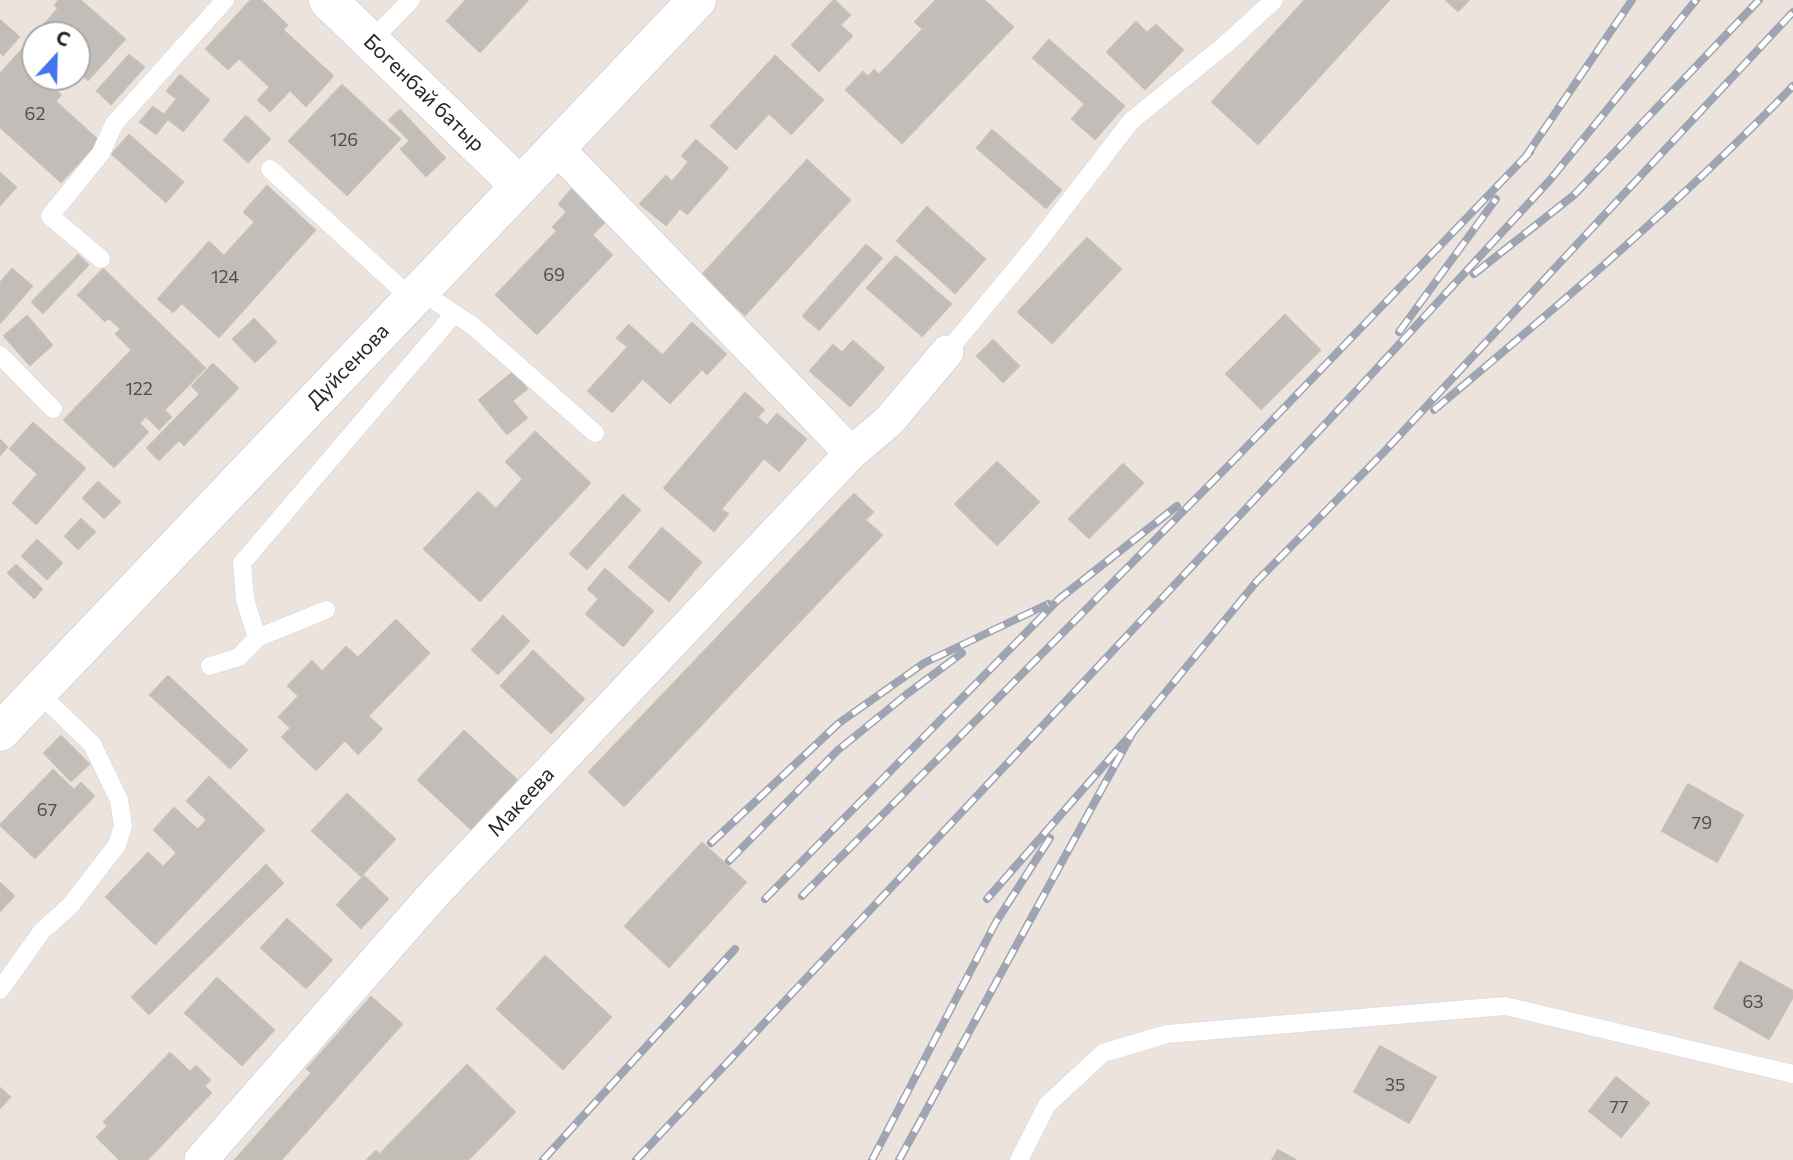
<!DOCTYPE html>
<meta charset="utf-8">
<style>
body{margin:0}
#map{position:relative;width:1793px;height:1160px;overflow:hidden;background:#ebe3dc;font-family:Commissioner,sans-serif}
canvas{display:block}
.north{position:absolute;left:21px;top:21px;width:70px;height:70px;box-sizing:border-box;background:#fff;border:2px solid #a9a9a9;border-radius:50%;rotate:22deg;font-size:19px;font-weight:700;line-height:28px;text-align:center;color:#292929}
.north::after{content:'';display:block;margin:auto;width:24px;height:32px;background:#4474f0;clip-path:polygon(50% 0,100% 100%,50% 72%,0 100%)}
</style>
<div id="map">
<canvas width="1793" height="1160"></canvas>
<div class="north">С</div>
</div>
<script>
const g = document.querySelector('canvas').getContext('2d');
g.lineJoin = 'round';
function paint(path, color) { g.fillStyle = color; g.fill(path, 'evenodd'); }
function trace(path, color, width, dash) { g.strokeStyle = color; g.lineWidth = width; g.lineCap = dash ? 'butt' : 'round'; g.setLineDash(dash || []); g.stroke(path); }
function label(font, color, halo, rows, align = 'center') {
  g.font = font + ' Commissioner,sans-serif'; g.lineWidth = 5; g.setLineDash([]); g.textBaseline = 'middle'; g.strokeStyle = halo; g.fillStyle = color; for (const [text, x, y, turn = 0] of rows) {
    g.save(); g.translate(x, y); g.rotate((+turn || 0) * Math.PI / 180); g.textAlign = isNaN(turn) ? turn : align; if (halo) g.strokeText(text, 0, 0); g.fillText(text, 0, 0); g.restore();
  }
}
const building = new Path2D(`
 M 59,0 L 80,0 L 125,39 L 88,80 L 77,71 L 77,35 L 35,35 L 58,9 L 55,5 Z
 M 251,0 L 261,0 L 287,25 L 283,30 L 333,76 L 306,106 L 290,90 L 270,111 L 258,100 L 270,87 L 239,58 L 228,69 L 206,49 Z
 M 466,0 L 528,0 L 480,52 L 447,21 Z
 M 834,0 L 850,15 L 840,25 L 852,36 L 819,71 L 792,45 Z
 M 936,0 L 984,0 L 1013,27 L 902,143 L 846,90 L 863,72 L 868,77 L 874,70 L 879,75 L 923,29 L 915,22 Z
 M 1305,0 L 1389,0 L 1258,144 L 1212,102 Z
 M 1446,0 L 1469,0 L 1458,11 Z
 M 0,20 L 19,37 L 3,55 L 0,52 Z
 M 1136,22 L 1147,33 L 1156,25 L 1183,50 L 1145,89 L 1107,52 Z
 M 35,35 L 35,77 L 57,77 L 50,85 L 61,95 L 55,101 L 99,141 L 61,182 L 0,127 L 0,74 Z
 M 1049,40 L 1124,106 L 1095,139 L 1072,119 L 1085,104 L 1033,58 Z
 M 129,55 L 144,67 L 111,104 L 97,91 Z
 M 775,56 L 823,100 L 791,134 L 769,113 L 736,149 L 711,126 Z
 M 180,75 L 209,100 L 183,131 L 168,119 L 156,134 L 140,122 L 153,107 L 164,115 L 177,99 L 167,91 Z
 M 342,85 L 400,139 L 347,195 L 289,141 Z
 M 400,110 L 445,158 L 426,176 L 401,149 L 410,141 L 389,120 Z
 M 246,116 L 270,139 L 248,162 L 224,140 Z
 M 992,130 L 1061,190 L 1046,208 L 977,148 Z
 M 129,135 L 183,182 L 166,202 L 112,154 Z
 M 696,140 L 728,168 L 687,214 L 680,208 L 666,225 L 640,204 L 666,176 L 672,182 L 689,162 L 682,156 Z
 M 807,160 L 850,200 L 745,315 L 702,275 Z
 M 0,173 L 16,187 L 0,205 Z
 M 267,186 L 315,230 L 219,337 L 182,303 L 173,312 L 158,299 L 209,242 L 224,256 L 255,222 L 244,212 Z
 M 572,189 L 606,221 L 592,235 L 612,255 L 537,334 L 496,295 L 557,231 L 553,227 L 567,212 L 559,204 Z
 M 927,207 L 985,259 L 955,293 L 897,241 Z
 M 1087,238 L 1121,269 L 1052,343 L 1018,312 Z
 M 866,245 L 882,258 L 819,330 L 803,316 Z
 M 78,255 L 88,265 L 43,313 L 32,302 Z
 M 896,256 L 951,304 L 922,336 L 867,288 Z
 M 12,269 L 32,286 L 0,323 L 0,283 Z
 M 103,269 L 205,368 L 164,410 L 171,417 L 159,429 L 146,416 L 139,423 L 148,432 L 114,467 L 64,420 L 132,350 L 116,334 L 121,329 L 109,318 L 105,321 L 78,295 Z
 M 1285,315 L 1320,350 L 1261,409 L 1226,374 Z
 M 27,316 L 52,345 L 30,365 L 4,336 Z
 M 254,319 L 276,342 L 255,362 L 233,339 Z
 M 692,323 L 726,354 L 707,374 L 702,369 L 670,403 L 642,378 Z
 M 629,325 L 663,356 L 612,412 L 588,391 L 628,347 L 617,338 Z
 M 993,340 L 1019,366 L 1003,382 L 977,356 Z
 M 853,341 L 884,368 L 850,406 L 810,371 L 833,345 L 842,353 Z
 M 213,364 L 238,388 L 184,445 L 179,440 L 159,460 L 147,448 L 200,394 L 192,386 Z
 M 513,372 L 527,389 L 512,401 L 527,418 L 507,434 L 479,400 Z
 M 745,393 L 764,410 L 757,417 L 767,426 L 777,414 L 806,439 L 779,471 L 764,458 L 721,509 L 728,514 L 714,531 L 664,488 Z
 M 33,423 L 85,468 L 36,524 L 13,503 L 38,474 L 10,449 Z
 M 535,432 L 590,483 L 480,601 L 424,549 L 478,492 L 496,509 L 523,479 L 506,462 Z
 M 0,440 L 7,447 L 0,455 Z
 M 997,462 L 1039,502 L 997,545 L 955,504 Z
 M 1123,464 L 1143,483 L 1089,538 L 1069,519 Z
 M 98,482 L 120,502 L 104,518 L 83,498 Z
 M 854,494 L 873,512 L 865,520 L 882,535 L 624,806 L 589,772 Z
 M 623,495 L 640,510 L 587,569 L 570,554 Z
 M 81,519 L 95,532 L 78,549 L 65,536 Z
 M 662,528 L 701,562 L 669,601 L 629,567 Z
 M 37,540 L 62,563 L 47,579 L 22,556 Z
 M 16,565 L 42,589 L 34,598 L 8,573 Z
 M 605,569 L 653,611 L 623,646 L 586,614 L 599,599 L 588,589 Z
 M 503,616 L 529,641 L 498,674 L 472,650 Z
 M 396,620 L 429,653 L 368,716 L 382,729 L 358,754 L 345,740 L 316,770 L 282,737 L 291,728 L 279,717 L 299,696 L 288,686 L 312,661 L 322,672 L 346,647 L 358,658 Z
 M 533,651 L 584,699 L 551,733 L 501,686 Z
 M 168,676 L 247,750 L 230,768 L 150,695 Z
 M 464,731 L 517,780 L 471,829 L 418,780 Z
 M 61,736 L 89,764 L 71,781 L 44,753 Z
 M 53,770 L 74,790 L 81,783 L 94,796 L 35,858 L 0,825 Z
 M 209,777 L 264,830 L 155,944 L 106,897 L 148,853 L 163,867 L 177,853 L 154,830 L 174,808 L 198,830 L 207,820 L 187,801 Z
 M 1688,784 L 1743,815 L 1717,862 L 1662,831 Z
 M 347,794 L 395,839 L 361,876 L 312,831 Z
 M 702,843 L 746,882 L 669,967 L 625,926 Z
 M 266,865 L 283,883 L 149,1014 L 132,997 Z
 M 364,876 L 388,899 L 361,928 L 337,905 Z
 M 0,883 L 14,896 L 0,911 Z
 M 287,919 L 332,960 L 306,988 L 261,948 Z
 M 545,956 L 611,1017 L 563,1069 L 497,1009 Z
 M 1740,962 L 1793,991 L 1793,997 L 1769,1039 L 1714,1008 Z
 M 217,978 L 274,1030 L 242,1065 L 185,1013 Z
 M 371,997 L 402,1024 L 281,1160 L 235,1160 L 312,1073 L 307,1069 Z
 M 1380,1046 L 1436,1077 L 1409,1123 L 1354,1092 Z
 M 170,1053 L 190,1072 L 196,1066 L 210,1080 L 204,1086 L 211,1093 L 147,1160 L 120,1160 L 97,1137 L 108,1126 L 104,1122 Z
 M 467,1065 L 515,1112 L 468,1160 L 367,1160 L 376,1151 L 379,1155 Z
 M 1616,1077 L 1649,1103 L 1621,1137 L 1589,1111 Z
 M 0,1088 L 10,1097 L 0,1108 Z
 M 1278,1150 L 1296,1160 L 1272,1160 Z`);
const lane = new Path2D(`
 M 371,41 L 411,0
 M 270,169 L 412,299
 M 101,259 L 50,216 L 101,153 L 114,124 L 225,0
 M 420,291 L 473,326 L 595,433
 M 947,352 L 1034,247 L 1131,121 L 1225,45 L 1274,0
 M 0,355 L 53,409
 M 257,638 L 245,599 L 242,563 L 454,314
 M 210,666 L 239,657 L 257,638 L 326,610
 M 0,990 L 42,931 L 70,906 L 117,845 L 123,826 L 119,800 L 92,744 L 38,692
 M 1019,1160 L 1047,1105 L 1103,1053 L 1167,1034 L 1505,1006 L 1793,1074`);
const street = new Path2D(`
 M 556,147 L 851,453 L 889,421 L 947,352
 M 201,1160 L 433,895 L 851,453`);
const secondary = new Path2D(`
 M 328,0 L 520,186
 M 0,732 L 697,0`);
const rail = new Path2D(`
 M 1524,159 L 1632,0
 M 1474,274 L 1574,195 L 1759,0
 M 1399,332 L 1496,199
 M 1434,410 C 1558,306 1681,202 1793,86
 M 1133,732 L 1257,581 L 1383,453 L 1793,12
 M 711,843 L 839,723 L 924,663 L 1048,604
 M 729,861 L 838,750 L 907,694 L 962,653
 M 802,896 L 1232,462 L 1530,152
 M 765,899 L 1059,599 L 1177,506
 M 543,1160 L 735,949
 M 636,1160 L 1357,390 L 1550,180 L 1696,0
 M 872,1160 L 996,922 L 1050,838
 M 899,1160 L 1133,732 L 987,899`);
const numberNames = [
 ["62",35,114],
 ["126",344,140],
 ["69",554,275],
 ["124",225,277],
 ["122",139,389],
 ["67",47,810],
 ["79",1702,823],
 ["63",1753,1002],
 ["35",1395,1085],
 ["77",1619,1107]
];
const streetNames = [
 ["Богенбай батыр",424,93,44],
 ["Дуйсенова",348,366,-46],
 ["Макеева",521,802,-47]
];
paint(building, '#c3bdb9');
trace(building, '#c6bfb6', 2);
trace(lane, '#d1d6e2', 19);
trace(street, '#d1d6e2', 35);
trace(secondary, '#d1d6e2', 40);
trace(lane, '#fff', 18);
trace(street, '#fff', 33);
trace(secondary, '#fff', 38);
trace(rail, '#9fa4b3', 8);
trace(rail, '#fff', 5, [16]);
label('18px', '#504e4d', null, numberNames);
label('21px', '#292929', '#fff', streetNames);
</script>
